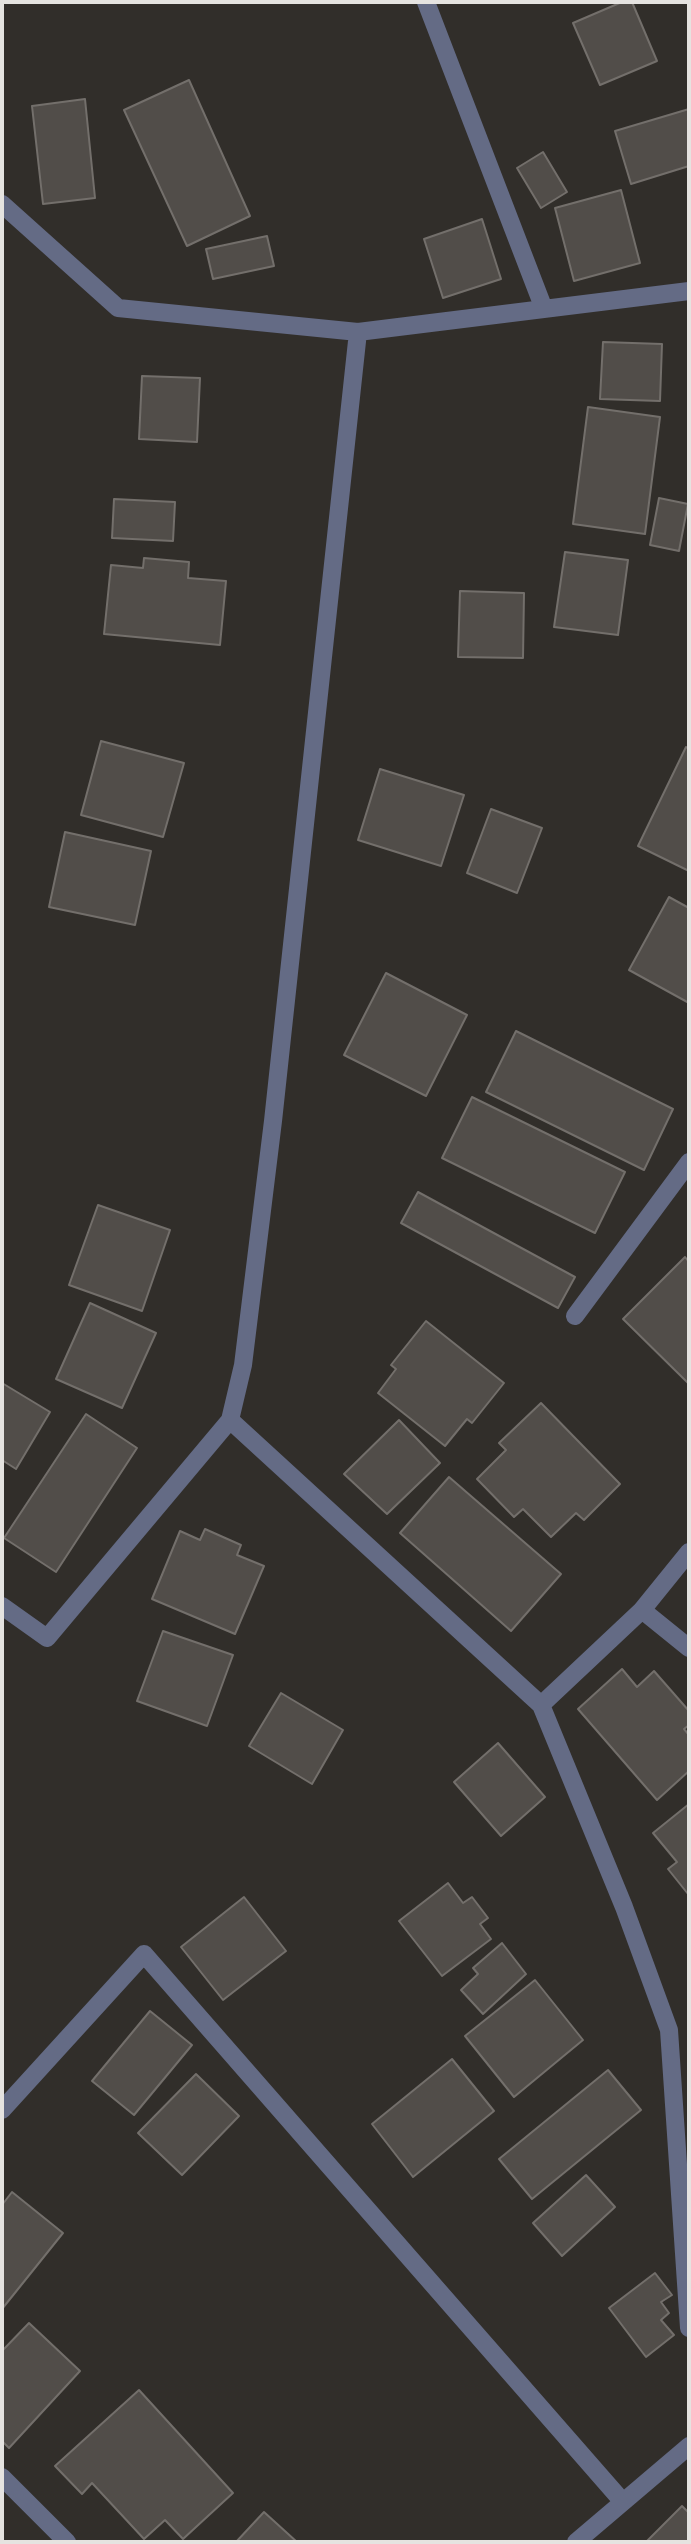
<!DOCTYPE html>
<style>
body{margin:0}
#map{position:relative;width:691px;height:2544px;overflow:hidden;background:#312e2a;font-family:"Exo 2",sans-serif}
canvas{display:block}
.frame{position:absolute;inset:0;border:4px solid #e5e3e0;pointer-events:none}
</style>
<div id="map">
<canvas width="691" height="2544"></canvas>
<div class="frame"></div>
</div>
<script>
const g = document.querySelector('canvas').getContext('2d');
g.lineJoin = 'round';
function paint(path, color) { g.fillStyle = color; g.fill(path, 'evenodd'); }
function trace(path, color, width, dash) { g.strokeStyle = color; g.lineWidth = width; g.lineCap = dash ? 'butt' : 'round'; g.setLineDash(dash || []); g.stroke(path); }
const building = new Path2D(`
 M 622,2 L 632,2 L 657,61 L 600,85 L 573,23 Z
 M 189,80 L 250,216 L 187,246 L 124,110 Z
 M 85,99 L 95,198 L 43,204 L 32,106 Z
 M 689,109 L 689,166 L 631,184 L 615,131 Z
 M 543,152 L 567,192 L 541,208 L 517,168 Z
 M 621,190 L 640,263 L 574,281 L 555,208 Z
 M 482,219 L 501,279 L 443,298 L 424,239 Z
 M 267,236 L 274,266 L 213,279 L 206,249 Z
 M 603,342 L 662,344 L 660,401 L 600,399 Z
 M 142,376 L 200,378 L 197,442 L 139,439 Z
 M 588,407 L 660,417 L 645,534 L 573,524 Z
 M 659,498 L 688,504 L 679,551 L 650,545 Z
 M 114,499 L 175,502 L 173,541 L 112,538 Z
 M 565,552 L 628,560 L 618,635 L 554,627 Z
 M 144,558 L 189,562 L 188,578 L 226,581 L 220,645 L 104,634 L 111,565 L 143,568 Z
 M 460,591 L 524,593 L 523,658 L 458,657 Z
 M 101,741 L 184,763 L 163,837 L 81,815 Z
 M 686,747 L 689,749 L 689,871 L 638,846 Z
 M 380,769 L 464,795 L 441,866 L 358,840 Z
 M 491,809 L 542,828 L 517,893 L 467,873 Z
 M 65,832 L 151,851 L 135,925 L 49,907 Z
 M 669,897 L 689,908 L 689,1003 L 629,970 Z
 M 386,973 L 467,1015 L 426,1096 L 344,1055 Z
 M 516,1031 L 673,1109 L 644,1170 L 486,1092 Z
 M 472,1097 L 625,1172 L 595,1233 L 442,1158 Z
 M 418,1192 L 575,1277 L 558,1308 L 401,1223 Z
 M 98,1205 L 170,1230 L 142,1311 L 69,1285 Z
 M 685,1257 L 689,1262 L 689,1384 L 623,1319 Z
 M 90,1303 L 156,1333 L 122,1408 L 56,1379 Z
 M 426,1321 L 504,1383 L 472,1423 L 467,1419 L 445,1446 L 378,1393 L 396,1369 L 391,1365 Z
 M 2,1383 L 50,1412 L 16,1469 L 2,1460 Z
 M 541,1403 L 620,1484 L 584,1520 L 576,1513 L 551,1537 L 523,1509 L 514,1517 L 477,1479 L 506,1450 L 499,1443 Z
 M 86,1414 L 137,1448 L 56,1572 L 4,1538 Z
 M 399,1420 L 440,1463 L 387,1514 L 344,1474 Z
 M 449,1477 L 561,1574 L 511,1631 L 400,1533 Z
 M 205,1529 L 241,1545 L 237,1555 L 264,1566 L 235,1634 L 152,1599 L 180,1531 L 200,1540 Z
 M 163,1631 L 233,1655 L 207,1726 L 137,1701 Z
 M 622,1669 L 637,1687 L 654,1671 L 689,1711 L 689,1725 L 684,1729 L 689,1735 L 689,1771 L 657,1800 L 578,1709 Z
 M 281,1693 L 343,1730 L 312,1784 L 249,1746 Z
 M 498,1743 L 545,1797 L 501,1836 L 454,1782 Z
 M 689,1804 L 689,1893 L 688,1894 L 668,1869 L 677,1862 L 653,1833 Z
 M 448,1883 L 463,1903 L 472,1897 L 488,1918 L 480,1924 L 491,1939 L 442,1976 L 399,1921 Z
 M 244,1897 L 286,1951 L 223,2000 L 181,1947 Z
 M 502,1943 L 526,1974 L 483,2014 L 461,1990 L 478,1974 L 473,1968 Z
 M 535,1980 L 583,2040 L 514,2097 L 465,2036 Z
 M 150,2011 L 192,2045 L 134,2115 L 92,2081 Z
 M 452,2059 L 494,2111 L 413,2177 L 372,2124 Z
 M 608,2070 L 641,2110 L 532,2199 L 499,2159 Z
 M 196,2074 L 239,2116 L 182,2175 L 138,2133 Z
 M 586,2175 L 615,2207 L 562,2256 L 533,2223 Z
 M 12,2192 L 63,2233 L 2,2309 L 2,2205 Z
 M 655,2273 L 672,2295 L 661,2302 L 669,2313 L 661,2320 L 674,2335 L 646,2357 L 609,2308 Z
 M 29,2323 L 80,2371 L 9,2448 L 2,2441 L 2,2351 Z
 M 139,2390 L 233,2493 L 183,2539 L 165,2520 L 144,2539 L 92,2483 L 82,2494 L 55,2466 Z
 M 682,2506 L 689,2513 L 689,2542 L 646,2542 Z
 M 264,2512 L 297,2542 L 236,2542 Z`);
const street = new Path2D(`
 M 426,2 L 544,309
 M 2,204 L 118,308 L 358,332 L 689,291
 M 358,332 L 273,1121 L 243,1365 L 230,1420 L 541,1705 L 642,1610 L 689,1552
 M 575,1316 L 689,1162
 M 2,1606 L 47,1638 L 230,1420
 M 642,1610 L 689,1648
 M 541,1705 L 624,1907 L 669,2030 L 689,2328
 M 2,2110 L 144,1954 L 623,2502
 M 2,2477 L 67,2542
 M 576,2542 L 689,2446`);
paint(building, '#514d49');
trace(building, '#736f6b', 2);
trace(street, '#646b85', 18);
</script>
